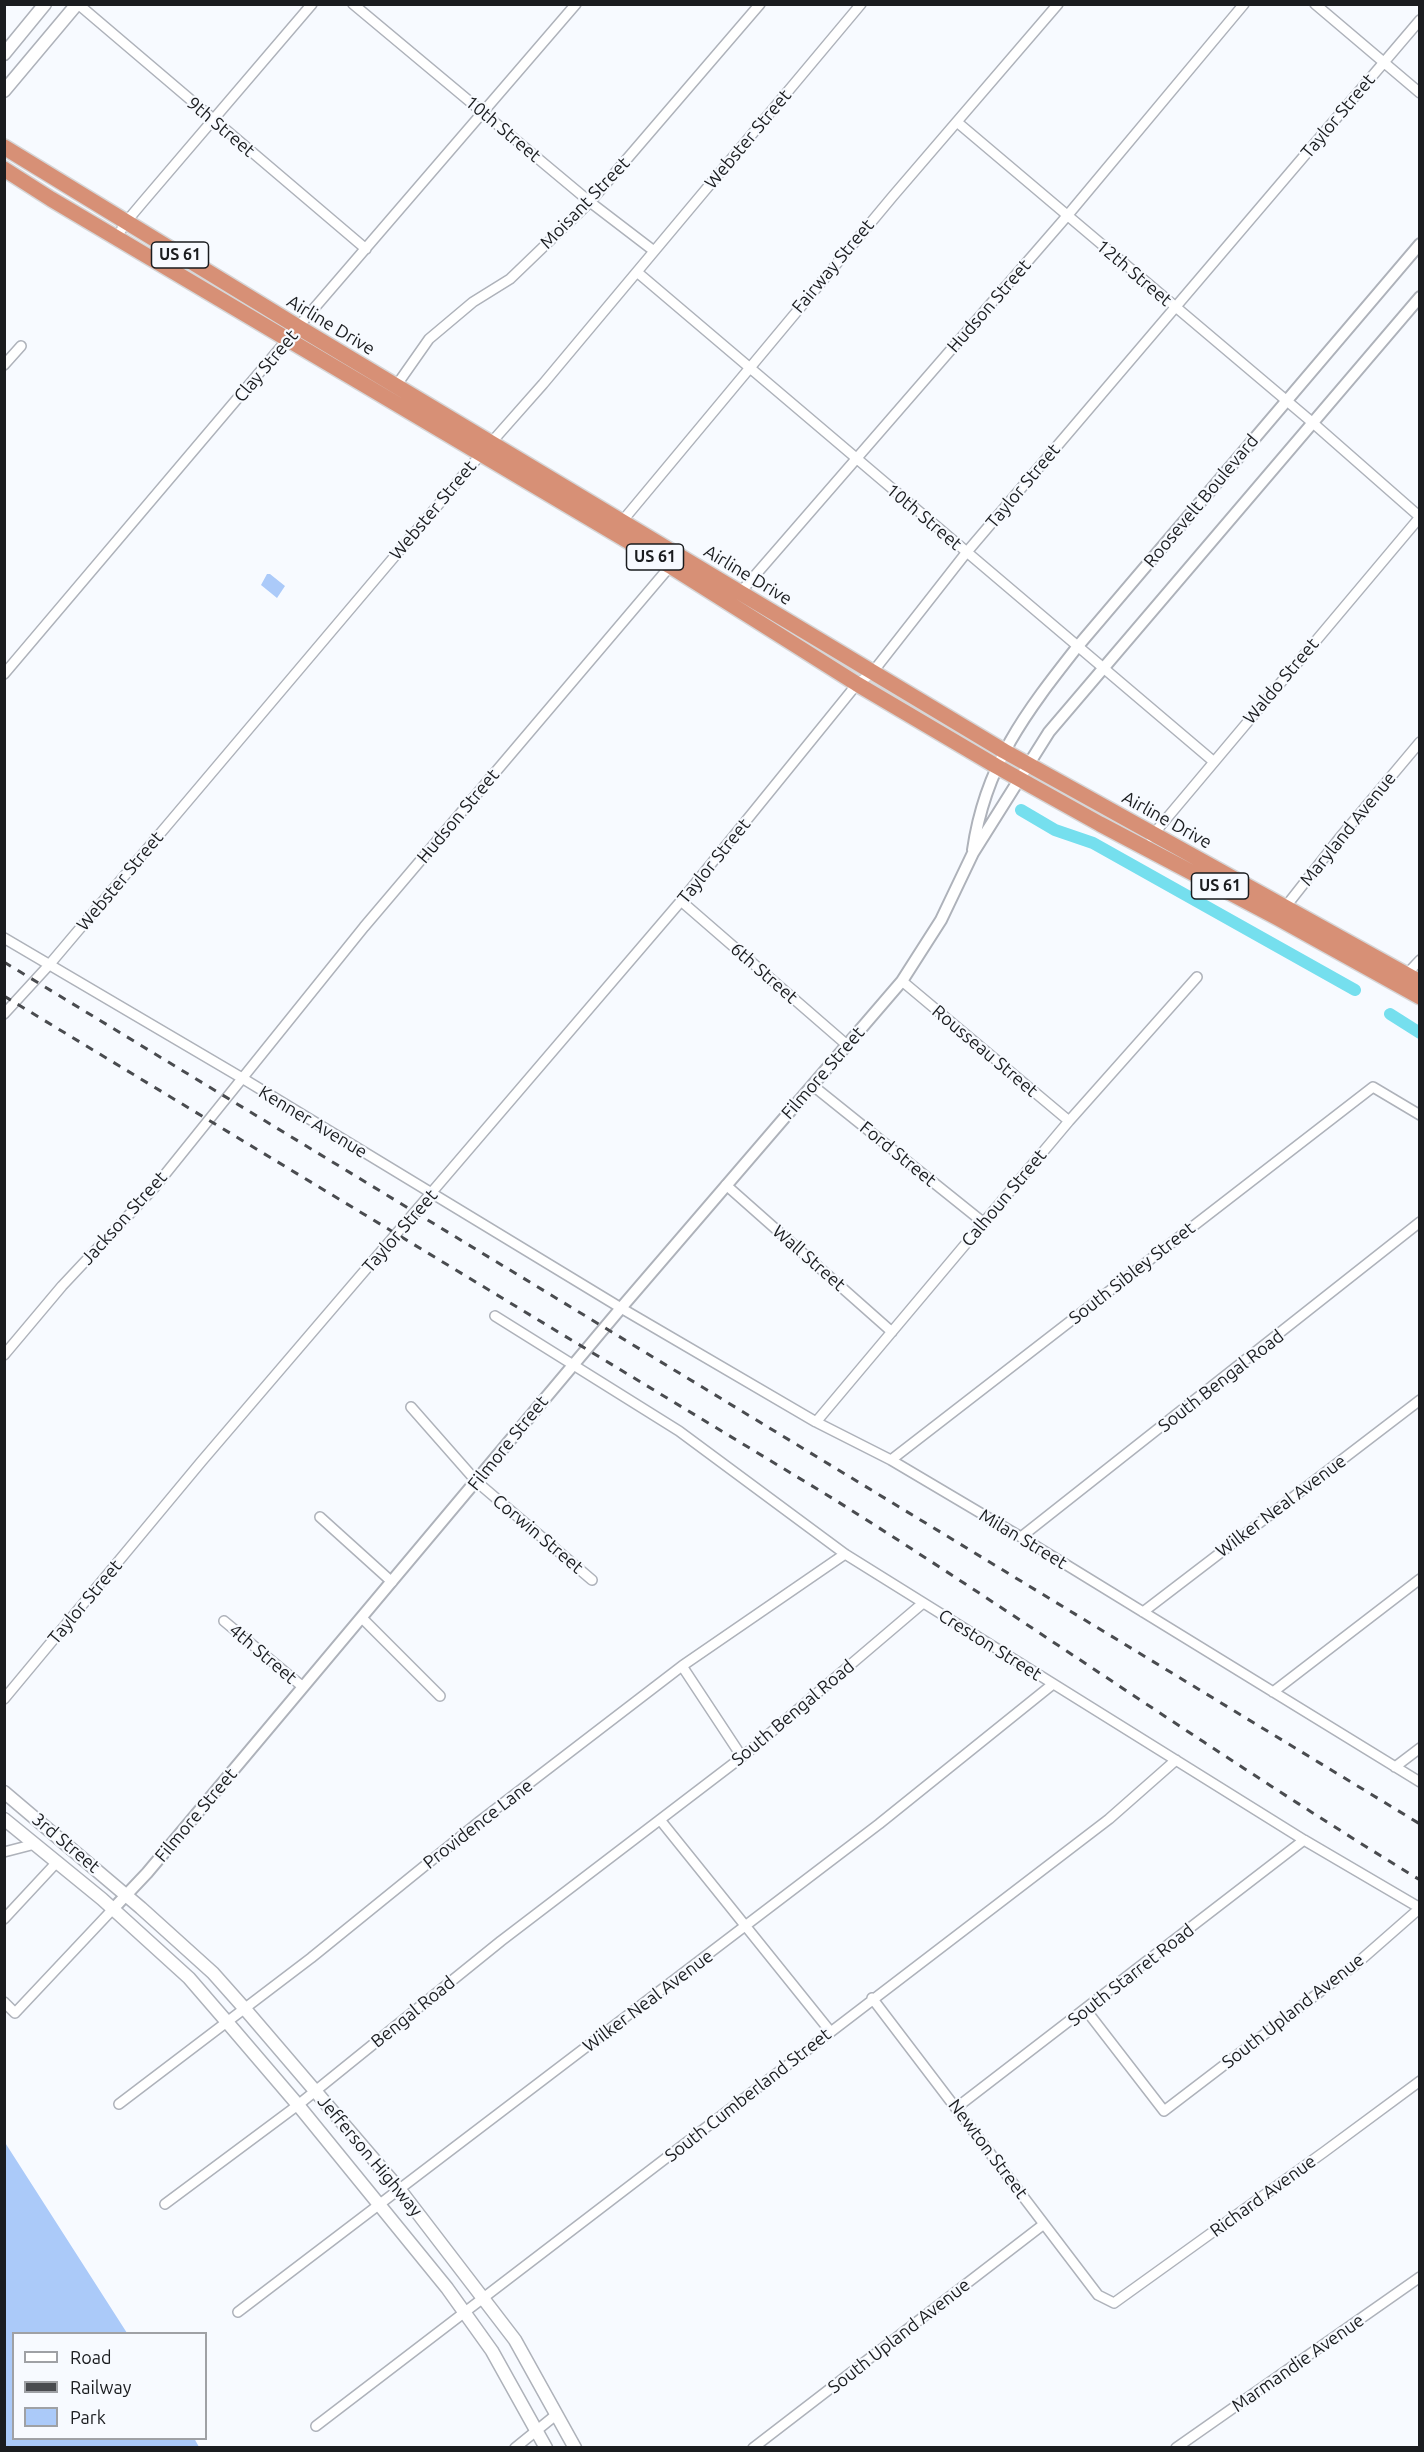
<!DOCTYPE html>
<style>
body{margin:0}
#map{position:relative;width:1424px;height:2452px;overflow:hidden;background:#f7faff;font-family:Ubuntu,sans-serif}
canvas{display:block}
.frame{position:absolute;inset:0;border:6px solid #1a1c1f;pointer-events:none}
.legend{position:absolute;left:12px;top:2332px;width:195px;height:108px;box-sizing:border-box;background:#f7faff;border:2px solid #9fa1a5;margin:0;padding:8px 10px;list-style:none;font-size:18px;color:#1a1c1f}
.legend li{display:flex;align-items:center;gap:12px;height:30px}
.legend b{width:30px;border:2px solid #9fa1a5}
</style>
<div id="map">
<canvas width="1424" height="2452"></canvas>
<div class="frame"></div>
<ul class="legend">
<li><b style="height:8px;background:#fff"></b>Road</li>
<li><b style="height:8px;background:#494b4f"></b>Railway</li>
<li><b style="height:16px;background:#abcaf9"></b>Park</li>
</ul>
</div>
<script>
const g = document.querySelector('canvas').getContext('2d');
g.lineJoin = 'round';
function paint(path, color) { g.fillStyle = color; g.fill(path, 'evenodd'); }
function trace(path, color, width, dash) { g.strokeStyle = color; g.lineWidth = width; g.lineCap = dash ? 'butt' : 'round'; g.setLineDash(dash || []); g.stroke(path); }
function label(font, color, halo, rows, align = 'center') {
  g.font = font + ' Ubuntu,sans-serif'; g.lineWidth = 4.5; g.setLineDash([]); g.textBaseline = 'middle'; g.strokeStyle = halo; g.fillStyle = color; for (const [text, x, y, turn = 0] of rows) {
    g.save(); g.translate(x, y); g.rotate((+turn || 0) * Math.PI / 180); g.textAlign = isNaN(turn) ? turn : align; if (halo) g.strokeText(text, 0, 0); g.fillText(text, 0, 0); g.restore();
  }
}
const green = new Path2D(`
 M 267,574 L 270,574 L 285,586 L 277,598 L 261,585 Z
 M 4,2141 L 127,2333 L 14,2334 L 14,2438 L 194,2438 L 199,2447 L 5,2447 Z`);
const canal = new Path2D(`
 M 1021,810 L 1055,830 L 1093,843 L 1355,990
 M 1390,1014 L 1420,1033`);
const minor = new Path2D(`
 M 78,4 L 366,249
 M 353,4 L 590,202 L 654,251
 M 1315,4 L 1420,93
 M 957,122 L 1313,423 L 1420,517
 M 117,237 L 126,222 L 142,203 L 312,4
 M 637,272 L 1213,761
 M 4,365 L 21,346
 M 396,386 L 429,339 L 473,302 L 510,279 L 590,202 L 760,4
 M 619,525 L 893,196 L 1058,4
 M 738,595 L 1067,216 L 1244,4
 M 4,674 L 298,327 L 576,4
 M 1151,837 L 1420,517
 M 681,901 L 847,1045
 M 1283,910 L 1342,835 L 1420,742
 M 4,938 L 242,1078 L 621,1308 L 816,1422 L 891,1460 L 1021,1537 L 1420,1782
 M 1405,976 L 1420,960
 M 902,981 L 1069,1121
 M 4,1014 L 49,965 L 482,453 L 543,384 L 861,4
 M 812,1085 L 984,1223
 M 726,1185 L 892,1332
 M 495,1316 L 679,1431 L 845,1554 L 1304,1840 L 1420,1908 L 1355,1965 L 1164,2111 L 1086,2010
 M 4,1355 L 62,1286 L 154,1188 L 364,927 L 672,564
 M 411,1407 L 477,1482 L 592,1580
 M 816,1422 L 1069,1121 L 1197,977
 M 891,1460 L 1373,1087 L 1420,1115
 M 320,1517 L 392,1582
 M 1021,1537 L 1420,1222
 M 1143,1612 L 1420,1400
 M 362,1618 L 440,1696
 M 224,1621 L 303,1687
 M 682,1666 L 742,1757
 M 1273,1692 L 1420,1579
 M 4,1699 L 201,1462 L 681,901 L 857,684 L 872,673 L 966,553 L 1420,20
 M 1395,1767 L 1420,1748
 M 661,1821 L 830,2031
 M 4,1852 L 35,1844
 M 4,1919 L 57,1862
 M 872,1998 L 1098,2295 L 1114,2303 L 1324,2152 L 1420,2081
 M 4,2002 L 15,2013 L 112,1910
 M 119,2104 L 311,1958 L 480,1821 L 682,1666 L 845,1554
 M 956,2108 L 1304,1840
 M 165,2204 L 298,2105 L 501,1941 L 742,1757 L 923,1603
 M 238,2312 L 879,1824 L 1053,1684
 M 316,2426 L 1109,1819 L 1176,1760
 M 515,2448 L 557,2414
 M 753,2448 L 1044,2224
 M 1176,2448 L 1420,2277`);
const tertiary = new Path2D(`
 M 973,850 C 985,765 1026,712 1078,646 L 1420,244
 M 112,1910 L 147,1873 L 621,1308 L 902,981 L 941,920 L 973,853 L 1049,732 L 1420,297`);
const secondary = new Path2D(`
 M 4,54 L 45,4
 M 4,91 L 77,4
 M 4,1792 L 141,1908 L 213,1973 L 245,2009 L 400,2190 L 515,2340 L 575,2448
 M 4,1819 L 102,1899 L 189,1978 L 227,2022 L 298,2105 L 447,2288 L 492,2351 L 546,2448`);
const trunk = new Path2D(`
 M 4,147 L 298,327 L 1004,751 L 1420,982
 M 4,169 L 51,199 L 670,566 L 857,684 L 996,766 L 1100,824 L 1278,918 L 1420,997`);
const rail = new Path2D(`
 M 4,962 L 1420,1824
 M 4,996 L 832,1498 C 1029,1622 1220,1758 1420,1880`);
const shields = [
 [180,255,57],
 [655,557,57],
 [1220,886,57]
];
const shieldNames = [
 ["US 61",180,255],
 ["US 61",655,557],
 ["US 61",1220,886]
];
const streetNames = [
 ["Taylor Street",1338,116,-50],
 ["9th Street",221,127,40],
 ["10th Street",503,129,40],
 ["Webster Street",748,139,-50],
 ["Moisant Street",585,203,-46],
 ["Fairway Street",833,266,-50],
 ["12th Street",1134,273,40],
 ["Hudson Street",989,306,-49],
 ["Airline Drive",331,325,31],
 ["Clay Street",266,366,-50],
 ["Taylor Street",1023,486,-50],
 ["Roosevelt Boulevard",1201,501,-50],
 ["Webster Street",433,510,-50],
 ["10th Street",924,517,40],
 ["Airline Drive",748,575,31],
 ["Waldo Street",1281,681,-50],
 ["Hudson Street",458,816,-50],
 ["Airline Drive",1167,820,29],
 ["Maryland Avenue",1348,829,-51],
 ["Taylor Street",714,861,-51],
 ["Webster Street",120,881,-50],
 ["6th Street",764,973,41],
 ["Rousseau Street",985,1051,40],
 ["Filmore Street",823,1073,-49],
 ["Kenner Avenue",313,1122,31],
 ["Ford Street",898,1154,39],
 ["Calhoun Street",1004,1198,-50],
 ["Jackson Street",124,1218,-48],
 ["Taylor Street",400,1231,-49],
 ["Wall Street",809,1258,41],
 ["South Sibley Street",1132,1273,-38],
 ["South Bengal Road",1221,1381,-38],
 ["Filmore Street",508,1443,-51],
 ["Wilker Neal Avenue",1281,1506,-37],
 ["Corwin Street",538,1534,40],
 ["Milan Street",1023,1539,31],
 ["Taylor Street",85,1602,-50],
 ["Creston Street",990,1645,32],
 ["4th Street",263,1654,40],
 ["South Bengal Road",793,1713,-40],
 ["Filmore Street",196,1815,-50],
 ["Providence Lane",478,1824,-38],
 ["3rd Street",66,1843,40],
 ["South Starret Road",1131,1975,-38],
 ["Wilker Neal Avenue",648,2001,-37],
 ["South Upland Avenue",1293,2011,-38],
 ["Bengal Road",413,2012,-39],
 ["South Cumberland Street",748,2095,-38],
 ["Newton Street",988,2149,53],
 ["Jefferson Highway",370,2156,50],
 ["Richard Avenue",1263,2196,-36],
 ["South Upland Avenue",899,2336,-38],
 ["Marmandie Avenue",1298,2363,-35]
];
paint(green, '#abcaf9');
trace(canal, '#75dfee', 12);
trace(minor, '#aeb2ba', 12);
trace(tertiary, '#aeb2ba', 14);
trace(secondary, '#aeb2ba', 15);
trace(trunk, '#d6d6d7', 18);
trace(minor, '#fff', 9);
trace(tertiary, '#fff', 10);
trace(secondary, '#fff', 12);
trace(trunk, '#d79076', 15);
trace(rail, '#494b4f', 3, [8, 8]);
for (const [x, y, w] of shields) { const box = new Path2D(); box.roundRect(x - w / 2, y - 13, w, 26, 4.5); g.fillStyle = '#f7faff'; g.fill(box); trace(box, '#1a1c1f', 1.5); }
label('bold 16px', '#1a1c1f', null, shieldNames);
label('18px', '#1a1c1f', '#f7faff', streetNames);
</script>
